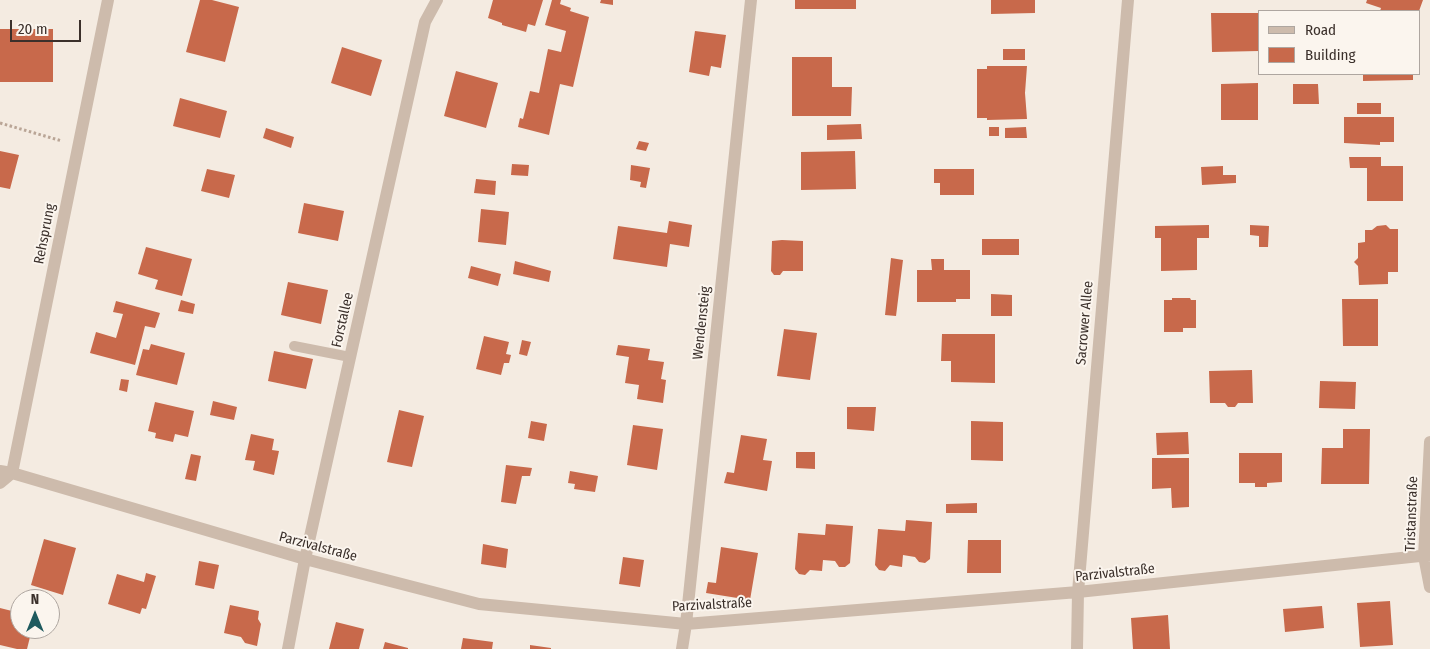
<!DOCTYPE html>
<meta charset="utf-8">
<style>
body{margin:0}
#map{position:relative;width:1430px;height:649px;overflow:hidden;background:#f4ebe1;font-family:"Fira Sans Condensed",sans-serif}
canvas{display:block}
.legend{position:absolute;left:1258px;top:10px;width:162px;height:65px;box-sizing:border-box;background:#fbf5ee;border:1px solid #aea6a0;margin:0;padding:6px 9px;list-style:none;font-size:15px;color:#3b302b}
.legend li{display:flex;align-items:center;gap:10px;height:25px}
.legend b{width:25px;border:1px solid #aea6a0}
.north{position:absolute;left:10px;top:589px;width:50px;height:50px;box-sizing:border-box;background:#fbf5ee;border:1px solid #aea6a0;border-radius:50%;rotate:0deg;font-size:14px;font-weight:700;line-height:20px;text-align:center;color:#3b302b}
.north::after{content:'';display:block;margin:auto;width:18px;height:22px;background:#1f5a5e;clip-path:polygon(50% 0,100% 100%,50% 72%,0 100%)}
.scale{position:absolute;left:10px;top:20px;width:71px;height:22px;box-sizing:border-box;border:2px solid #3b302b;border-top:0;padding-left:6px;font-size:15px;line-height:18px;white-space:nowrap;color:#3b302b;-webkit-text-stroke:4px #fbf5ee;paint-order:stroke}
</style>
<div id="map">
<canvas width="1430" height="649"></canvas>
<ul class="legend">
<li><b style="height:6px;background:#cdbbac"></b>Road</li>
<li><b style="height:14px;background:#c8694b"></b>Building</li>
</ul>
<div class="north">N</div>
<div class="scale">20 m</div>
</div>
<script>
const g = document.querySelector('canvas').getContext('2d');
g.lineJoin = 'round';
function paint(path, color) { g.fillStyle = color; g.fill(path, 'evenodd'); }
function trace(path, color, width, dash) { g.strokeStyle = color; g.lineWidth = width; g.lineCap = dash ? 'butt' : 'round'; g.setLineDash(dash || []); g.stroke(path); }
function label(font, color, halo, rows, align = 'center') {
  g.font = font + ' "Fira Sans Condensed",sans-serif'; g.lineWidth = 4; g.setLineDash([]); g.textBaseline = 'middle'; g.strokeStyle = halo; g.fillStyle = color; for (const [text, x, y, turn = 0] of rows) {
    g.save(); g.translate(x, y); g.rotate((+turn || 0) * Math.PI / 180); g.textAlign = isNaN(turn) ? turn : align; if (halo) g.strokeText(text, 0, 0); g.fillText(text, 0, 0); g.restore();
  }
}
const building = new Path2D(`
 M 200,0 L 212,0 L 239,7 L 225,62 L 186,52 Z
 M 493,0 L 543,0 L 535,26 L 528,24 L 526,32 L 502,25 L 502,23 L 488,18 Z
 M 552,0 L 561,0 L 560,4 L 571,8 L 570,11 L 589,17 L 573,87 L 560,84 L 549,135 L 518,127 L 520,118 L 523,119 L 530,91 L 539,93 L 548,49 L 561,52 L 566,31 L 545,25 Z
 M 601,0 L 613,0 L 613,5 L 600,3 Z
 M 795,0 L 856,0 L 856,9 L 795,9 Z
 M 991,0 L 1035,0 L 1035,13 L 991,14 Z
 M 1367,0 L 1423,0 L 1419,11 L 1380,11 L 1381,8 L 1366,3 Z
 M 1211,13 L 1259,13 L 1259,51 L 1212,52 Z
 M 0,29 L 53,29 L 53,82 L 0,82 Z
 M 695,31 L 726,35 L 721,68 L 711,66 L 709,76 L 689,72 Z
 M 342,47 L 382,60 L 371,96 L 331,83 Z
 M 1003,49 L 1025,49 L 1025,60 L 1003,60 Z
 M 792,57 L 832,57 L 832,87 L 852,87 L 851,116 L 792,116 Z
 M 987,66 L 1027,66 L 1025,93 L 1027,119 L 987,120 L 987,118 L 977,118 L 977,69 L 987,69 Z
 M 456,71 L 498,83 L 486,128 L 444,116 Z
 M 1363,74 L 1413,74 L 1413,80 L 1363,81 Z
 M 1258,83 L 1258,120 L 1221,120 L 1221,84 Z
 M 1293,84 L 1318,84 L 1319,104 L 1293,104 Z
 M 180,98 L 227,111 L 220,138 L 173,126 Z
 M 1357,103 L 1381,103 L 1381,114 L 1357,114 Z
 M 1344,117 L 1394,117 L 1394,142 L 1380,142 L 1380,145 L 1344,143 Z
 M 861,124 L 862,139 L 827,140 L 827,125 Z
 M 989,127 L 999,127 L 999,136 L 989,136 Z
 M 1026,127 L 1027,138 L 1005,138 L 1005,128 Z
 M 266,128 L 294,137 L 291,148 L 263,138 Z
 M 639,141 L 649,143 L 646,151 L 636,149 Z
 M 0,151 L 19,155 L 10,189 L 0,187 Z
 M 855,151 L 856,189 L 801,190 L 801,152 Z
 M 1349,157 L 1381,157 L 1381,166 L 1403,166 L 1403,201 L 1367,201 L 1367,168 L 1350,168 Z
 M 512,164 L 529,165 L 528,176 L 511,175 Z
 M 631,165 L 650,168 L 646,188 L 640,187 L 641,182 L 630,180 Z
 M 1223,166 L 1223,175 L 1236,175 L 1236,183 L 1202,185 L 1201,167 Z
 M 207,169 L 235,175 L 229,198 L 201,191 Z
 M 934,169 L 974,169 L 974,195 L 940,195 L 940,183 L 934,183 Z
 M 476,179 L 496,181 L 495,195 L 474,193 Z
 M 304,203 L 344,211 L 338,241 L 298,233 Z
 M 481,209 L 509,212 L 506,245 L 478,242 Z
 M 669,221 L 692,225 L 689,247 L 670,244 L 667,267 L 613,259 L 618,226 L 667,233 Z
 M 1209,225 L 1209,238 L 1197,238 L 1197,270 L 1161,271 L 1161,238 L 1155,238 L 1155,226 Z
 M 1250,225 L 1269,226 L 1268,247 L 1259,247 L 1259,236 L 1250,235 Z
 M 1386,225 L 1390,229 L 1398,229 L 1398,272 L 1388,272 L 1388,284 L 1359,285 L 1358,266 L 1354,262 L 1358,258 L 1358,243 L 1365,242 L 1365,230 L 1372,230 L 1377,226 Z
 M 982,239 L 1019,239 L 1019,255 L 982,255 Z
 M 782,240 L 803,241 L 803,271 L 783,271 L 780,275 L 774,275 L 771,271 L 772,241 Z
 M 146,247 L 192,259 L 182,296 L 155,289 L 158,280 L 138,274 Z
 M 891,258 L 903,260 L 896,316 L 885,315 Z
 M 931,259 L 944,259 L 944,270 L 970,270 L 970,299 L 956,299 L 956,302 L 917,302 L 917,270 L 932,270 Z
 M 515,261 L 551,271 L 549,282 L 513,274 Z
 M 471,266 L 501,274 L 498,286 L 468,278 Z
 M 288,282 L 328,290 L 321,324 L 281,315 Z
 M 991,294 L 1012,295 L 1012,316 L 991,316 Z
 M 1172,298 L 1190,298 L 1191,300 L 1196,300 L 1196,328 L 1183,328 L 1183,332 L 1164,332 L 1164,300 L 1172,300 Z
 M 1342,299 L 1378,299 L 1378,346 L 1343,346 Z
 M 181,300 L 195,304 L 193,314 L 178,311 Z
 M 116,301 L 160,313 L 155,328 L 145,326 L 135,365 L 90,353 L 96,332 L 116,338 L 123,314 L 113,312 Z
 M 784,329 L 817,333 L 810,380 L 777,376 Z
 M 942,334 L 995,334 L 995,383 L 951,382 L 951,361 L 941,361 Z
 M 484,336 L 509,342 L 506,354 L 511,355 L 509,363 L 504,363 L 501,375 L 476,369 Z
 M 522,340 L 531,342 L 527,356 L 519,354 Z
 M 151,344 L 185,353 L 177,385 L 136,375 L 143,349 L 149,350 Z
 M 618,345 L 650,349 L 648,360 L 664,362 L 661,379 L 666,380 L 663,403 L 637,399 L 639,385 L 625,383 L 629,357 L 616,355 Z
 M 274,351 L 313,359 L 306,389 L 268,381 Z
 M 1252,370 L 1253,403 L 1238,403 L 1235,407 L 1228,407 L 1225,403 L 1210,403 L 1209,371 Z
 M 121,379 L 129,380 L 127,392 L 119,390 Z
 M 1320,381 L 1356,382 L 1355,409 L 1319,408 Z
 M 213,401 L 237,407 L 234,420 L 210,415 Z
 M 155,402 L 194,411 L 188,437 L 175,434 L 173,442 L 155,438 L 156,433 L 148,431 Z
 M 847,407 L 876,407 L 874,431 L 847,429 Z
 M 399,410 L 424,416 L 412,467 L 387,462 Z
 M 531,421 L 547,424 L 544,441 L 528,438 Z
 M 971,421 L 1003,422 L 1003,461 L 971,460 Z
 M 633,425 L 663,429 L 657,470 L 627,465 Z
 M 1343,429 L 1370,429 L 1369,484 L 1321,484 L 1322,448 L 1343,448 Z
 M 1188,432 L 1189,454 L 1157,455 L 1156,433 Z
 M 251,434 L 274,439 L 272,450 L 279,451 L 274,475 L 253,470 L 255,461 L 245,460 Z
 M 741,435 L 767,439 L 763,460 L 772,461 L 767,491 L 724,483 L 727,472 L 734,473 Z
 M 796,452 L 815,452 L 815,469 L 796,468 Z
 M 1239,453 L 1282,453 L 1282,482 L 1267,483 L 1267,487 L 1255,487 L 1255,483 L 1239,483 Z
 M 191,454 L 201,456 L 196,481 L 185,479 Z
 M 1152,458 L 1189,458 L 1189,507 L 1172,508 L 1171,488 L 1152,489 Z
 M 506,465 L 532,468 L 530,476 L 522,476 L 516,504 L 501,502 Z
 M 570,471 L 598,476 L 595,492 L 574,489 L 575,484 L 568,483 Z
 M 977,503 L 977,513 L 946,513 L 946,504 Z
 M 906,520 L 932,522 L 930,559 L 925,563 L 919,562 L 915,557 L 903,555 L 902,567 L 890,565 L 885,571 L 879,570 L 875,565 L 878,529 L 905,531 Z
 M 826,524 L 853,526 L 850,563 L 845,567 L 839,567 L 835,561 L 823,560 L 822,571 L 810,570 L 805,575 L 799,574 L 795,569 L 798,533 L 825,535 Z
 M 44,539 L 76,548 L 63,595 L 31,585 Z
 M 968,540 L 1001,540 L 1001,573 L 967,573 Z
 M 483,544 L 508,549 L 506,568 L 481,564 Z
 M 721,547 L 758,553 L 750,600 L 706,593 L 708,582 L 716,583 Z
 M 623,557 L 644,560 L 640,587 L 619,584 Z
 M 199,561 L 219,565 L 214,589 L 195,585 Z
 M 146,573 L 156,576 L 146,609 L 142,608 L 140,614 L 108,604 L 117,574 L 144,582 Z
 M 1390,601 L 1393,645 L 1360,647 L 1357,603 Z
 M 230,605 L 259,611 L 258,619 L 261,624 L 257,646 L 245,643 L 241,637 L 224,633 Z
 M 1322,606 L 1324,628 L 1285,632 L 1283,609 Z
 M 0,608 L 20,613 L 20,629 L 32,629 L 27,649 L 17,649 L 0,645 Z
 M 1168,615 L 1170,649 L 1133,649 L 1131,618 Z
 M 336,622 L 364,629 L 359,649 L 329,649 Z
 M 463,638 L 493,642 L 492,649 L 461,649 Z
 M 385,642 L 408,648 L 408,649 L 383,649 Z
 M 530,645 L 551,648 L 551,649 L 530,649 Z`);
const path = new Path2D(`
 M 0,123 L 62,141`);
const lane = new Path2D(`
 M 294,346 L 350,357`);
const street = new Path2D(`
 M 1430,442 L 1424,556 L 1430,587
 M 0,471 L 12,473 L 305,559 L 479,604 L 686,624 L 1078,592 L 1430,555
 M 0,483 L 12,473 L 108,0
 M 288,649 L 305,559 L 425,22 L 437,0
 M 682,649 L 686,624 L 751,0
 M 1077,649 L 1078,592 L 1128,0`);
const streetNames = [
 ["Rehsprung",45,234,-79],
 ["Forstallee",343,320,-77],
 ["Wendensteig",702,323,-84],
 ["Sacrower Allee",1085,323,-85],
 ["Tristanstraße",1412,514,-88],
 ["Parzivalstraße",318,547,15],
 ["Parzivalstraße",1115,573,-6],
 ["Parzivalstraße",712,605,-3]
];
paint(building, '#c8694b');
trace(path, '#b9a596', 3, [2.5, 2.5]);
trace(lane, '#cdbbac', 10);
trace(street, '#cdbbac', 12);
label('14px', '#3b302b', '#fbf5ee', streetNames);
</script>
